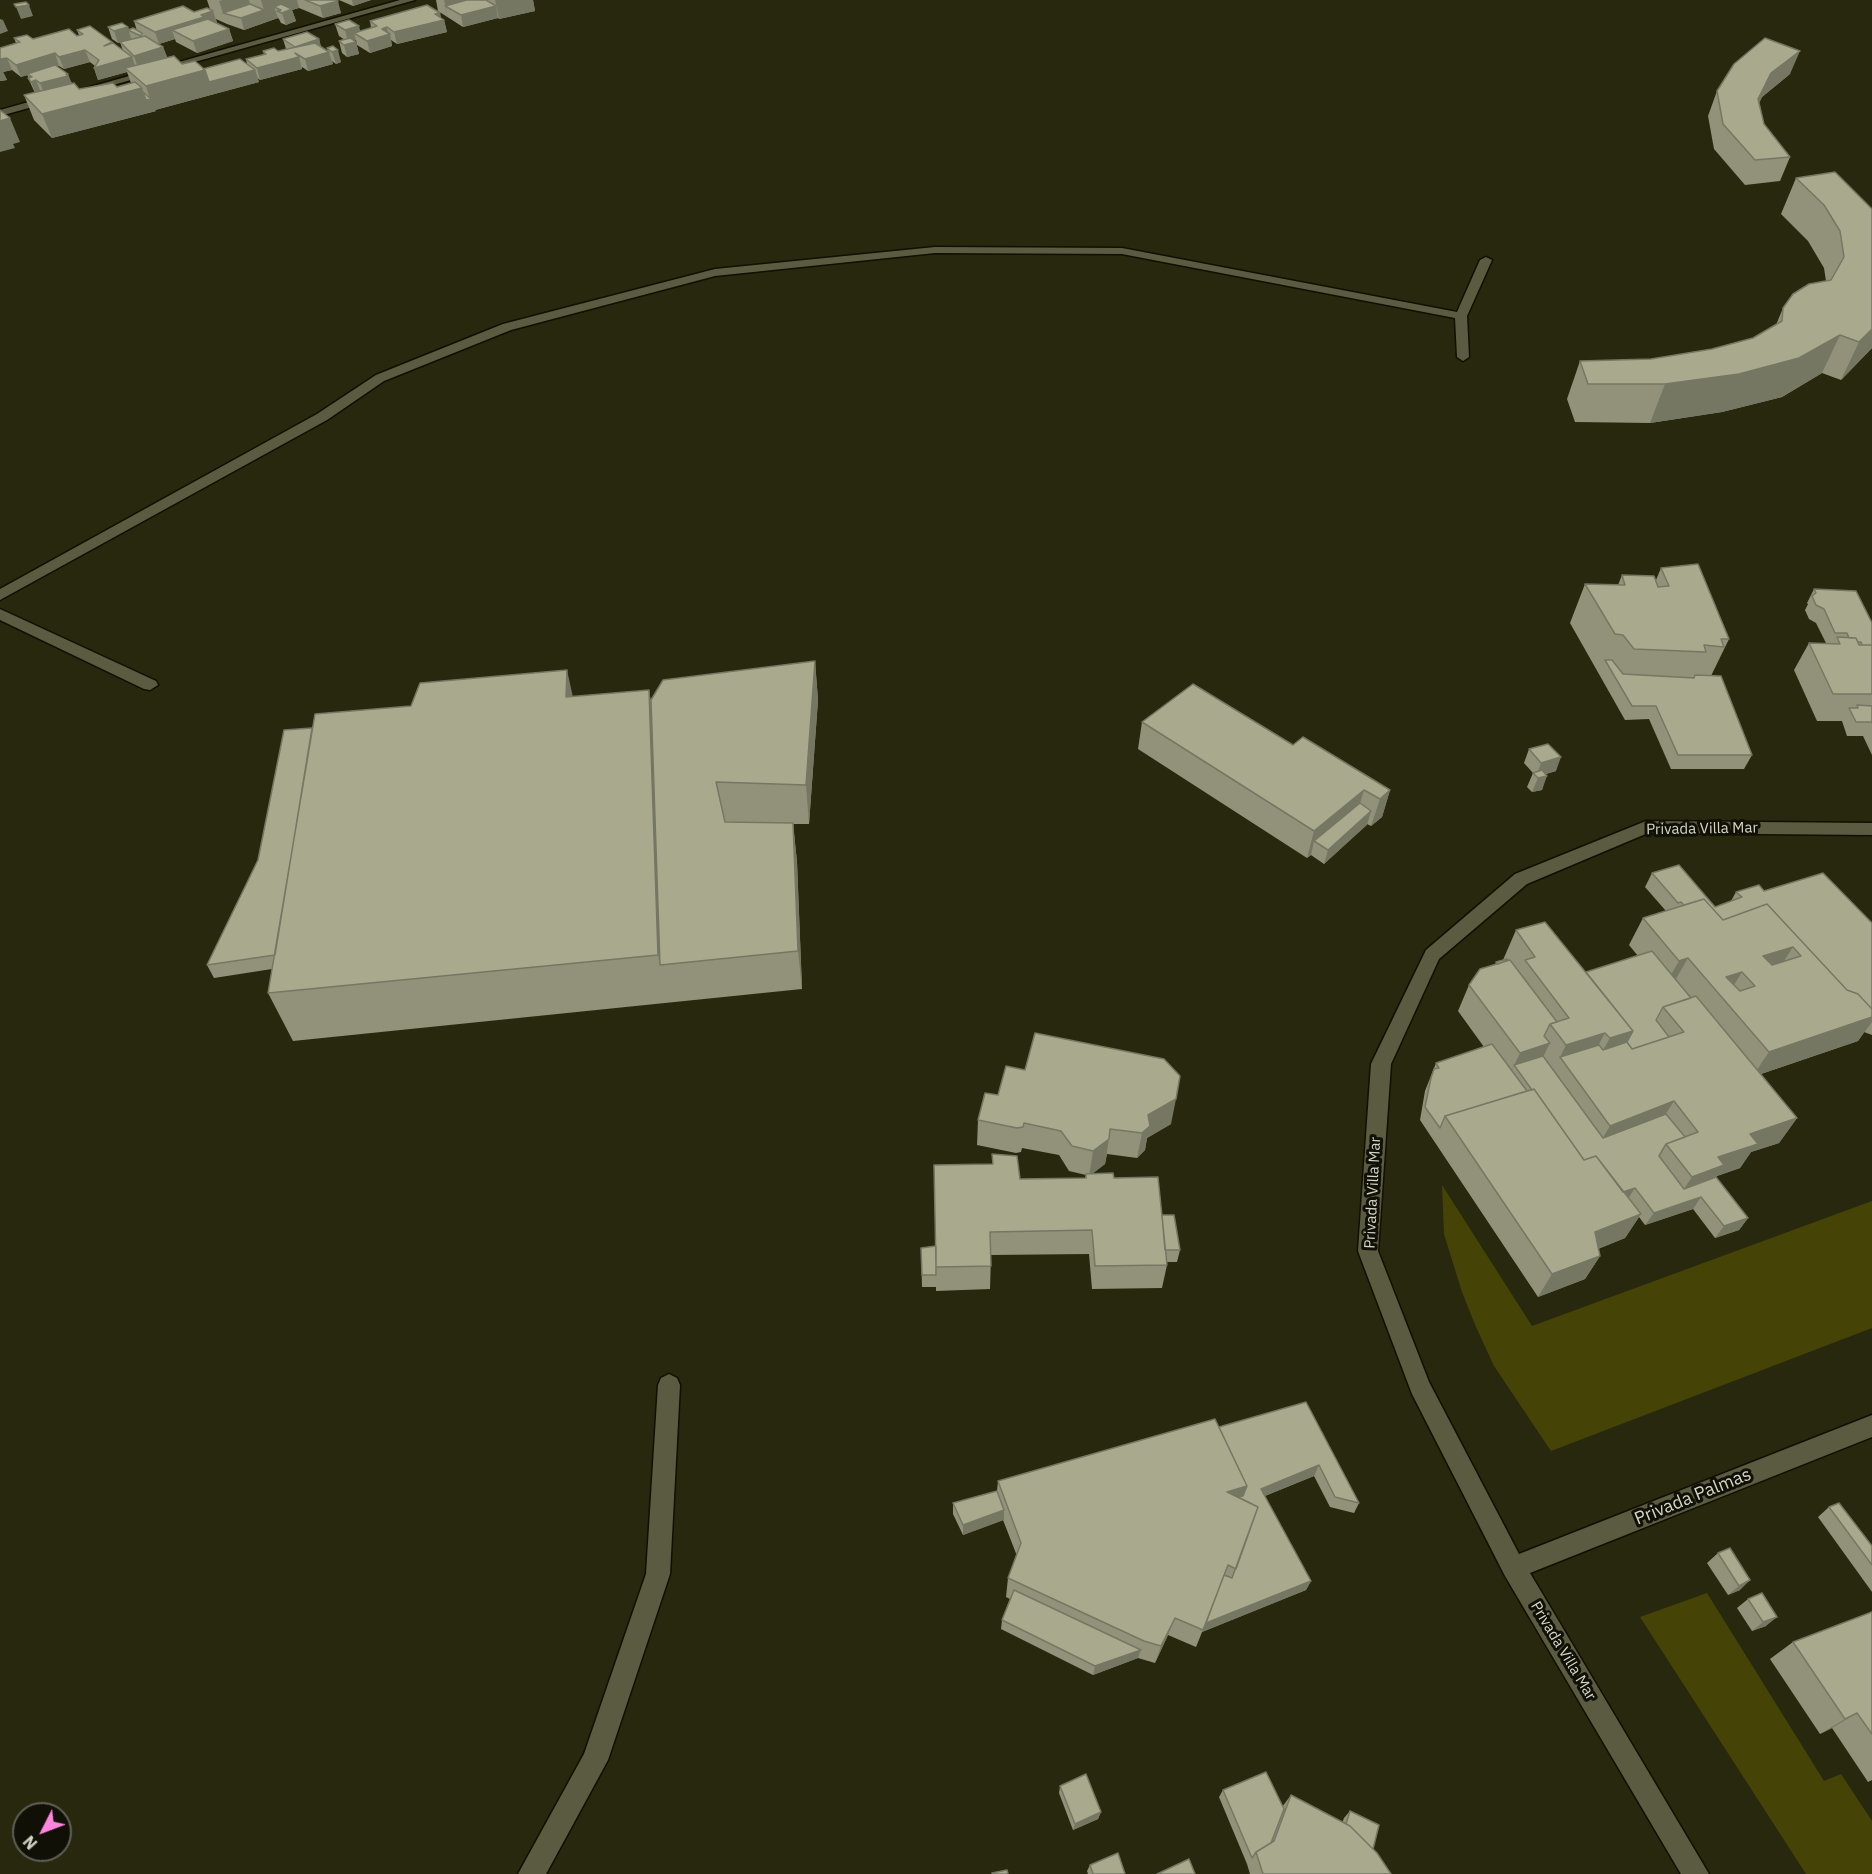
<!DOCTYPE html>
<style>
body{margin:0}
#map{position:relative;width:1872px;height:1874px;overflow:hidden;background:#28280f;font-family:"IBM Plex Sans",sans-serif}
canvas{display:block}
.north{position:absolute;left:12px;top:1802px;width:60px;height:60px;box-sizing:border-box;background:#101006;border:2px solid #5f5f54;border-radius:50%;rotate:228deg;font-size:16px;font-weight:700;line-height:24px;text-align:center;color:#d6d6c8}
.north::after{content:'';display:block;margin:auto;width:21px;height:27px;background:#ff85de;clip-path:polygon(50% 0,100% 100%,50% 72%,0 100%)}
</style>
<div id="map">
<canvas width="1872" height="1874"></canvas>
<div class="north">N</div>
</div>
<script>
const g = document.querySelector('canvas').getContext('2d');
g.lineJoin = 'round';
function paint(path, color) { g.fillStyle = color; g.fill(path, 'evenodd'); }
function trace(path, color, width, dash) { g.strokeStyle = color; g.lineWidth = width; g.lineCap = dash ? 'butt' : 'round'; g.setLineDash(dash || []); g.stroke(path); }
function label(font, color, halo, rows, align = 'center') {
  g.font = font + ' "IBM Plex Sans",sans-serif'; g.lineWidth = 6; g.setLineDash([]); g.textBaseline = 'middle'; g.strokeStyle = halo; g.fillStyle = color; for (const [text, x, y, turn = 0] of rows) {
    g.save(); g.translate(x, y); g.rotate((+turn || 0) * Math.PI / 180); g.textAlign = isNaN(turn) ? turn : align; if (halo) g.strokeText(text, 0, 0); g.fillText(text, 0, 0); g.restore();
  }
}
const green = new Path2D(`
 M 1442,1185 L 1532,1326 L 1872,1201 L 1872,1328 L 1551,1451 L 1494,1366 L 1476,1327 L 1462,1292 L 1444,1234 Z
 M 1707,1593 L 1824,1781 L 1841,1774 L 1872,1821 L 1872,1874 L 1806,1874 L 1640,1617 Z`);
const lane = new Path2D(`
 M 935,247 L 1122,248 L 1457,312 L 1480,260 L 1486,257 L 1492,260 L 1467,316 L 1469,357 L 1463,361 L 1457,357 L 1455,318 L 1122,254 L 935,253 L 715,276 L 511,330 L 384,381 L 327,420 L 0,600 L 0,589 L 317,414 L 376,375 L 503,324 L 715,269 Z
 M 0,609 L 156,681 L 158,685 L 150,690 L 144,689 L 0,620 Z
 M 669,1374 L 677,1378 L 680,1385 L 670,1574 L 608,1760 L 546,1874 L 518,1874 L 584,1754 L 646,1574 L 658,1385 L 661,1378 Z`);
const street = new Path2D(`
 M 1646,821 L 1872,823 L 1872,835 L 1648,833 L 1527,884 L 1439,959 L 1391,1064 L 1378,1251 L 1429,1382 L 1519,1554 L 1872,1415 L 1872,1437 L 1530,1573 L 1709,1874 L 1681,1874 L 1505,1576 L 1412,1394 L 1358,1251 L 1371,1064 L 1426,950 L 1515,874 Z`);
const secondary = new Path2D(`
 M 400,0 L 415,0 L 81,94 L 72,92 Z
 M 50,96 L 54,97 L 54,101 L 0,116 L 0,110 Z`);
const wall = new Path2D(`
 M 207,0 L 336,0 L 341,13 L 323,18 L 299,8 L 292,10 L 296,21 L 286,25 L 281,23 L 279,19 L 278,18 L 244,30 L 227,24 L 216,19 L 217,23 L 229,29 L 233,41 L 197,53 L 176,42 L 175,39 L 159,44 L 163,47 L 167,57 L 182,64 L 203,69 L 247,64 L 246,59 L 264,55 L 263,51 L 278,51 L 286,49 L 283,39 L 319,39 L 321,47 L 328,51 L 327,48 L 333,46 L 341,62 L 336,64 L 332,61 L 333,64 L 308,71 L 302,67 L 302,69 L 260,80 L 257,78 L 259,82 L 155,110 L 156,111 L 52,138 L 34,120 L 24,95 L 35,93 L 28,78 L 29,78 L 27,75 L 21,77 L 12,70 L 3,72 L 7,80 L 0,81 L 0,48 L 16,43 L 14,38 L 33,39 L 77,36 L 79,35 L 77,30 L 112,42 L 123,51 L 120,42 L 131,39 L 118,43 L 112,39 L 108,27 L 128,27 L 129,30 L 137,31 L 134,21 L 210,9 ZM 90,62 L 95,66 L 94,68 L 98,80 L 127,72 L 131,83 L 117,87 L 79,89 L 72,83 L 57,66 L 59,66 L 64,69 Z
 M 339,0 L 371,0 L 353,6 Z
 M 436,0 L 533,0 L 535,11 L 499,19 L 498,18 L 463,27 L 438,11 Z
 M 440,13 L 441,18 L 444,20 L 447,32 L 397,44 L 391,40 L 392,46 L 370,53 L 357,45 L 356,40 L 354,41 L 356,42 L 359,54 L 347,57 L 342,53 L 339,41 L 345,40 L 339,36 L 335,24 L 360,31 L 371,28 L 370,21 Z
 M 1790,74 L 1762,97 L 1759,103 L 1764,124 L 1790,157 L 1780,181 L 1745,185 L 1714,149 L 1708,116 L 1717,91 Z
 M 1796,178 L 1872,209 L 1872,348 L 1841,380 L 1822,373 L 1782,397 L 1722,412 L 1650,423 L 1575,422 L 1567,399 L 1580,361 L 1651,359 L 1712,349 L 1753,338 L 1776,325 L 1783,308 L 1826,281 L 1824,268 L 1808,241 L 1781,214 Z
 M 1661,568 L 1729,639 L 1711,676 L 1752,755 L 1744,769 L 1671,769 L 1649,719 L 1625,720 L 1570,623 L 1585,584 L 1618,585 L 1622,575 L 1656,580 Z
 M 1814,589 L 1872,623 L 1872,755 L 1863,736 L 1847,736 L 1842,721 L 1817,721 L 1794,670 L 1809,643 L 1826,643 L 1816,623 L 1809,619 L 1805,610 L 1808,604 L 1807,603 Z
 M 815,661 L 818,700 L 809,824 L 793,824 L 797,862 L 802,989 L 293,1041 L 268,993 L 272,969 L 214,978 L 207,965 L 258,860 L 312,728 L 573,697 L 651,700 Z
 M 1142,722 L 1293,745 L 1390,790 L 1382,817 L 1371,826 L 1367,824 L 1324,864 L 1311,855 L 1307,858 L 1138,749 Z
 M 1529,749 L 1556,771 L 1546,774 L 1542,790 L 1532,792 L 1527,787 L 1533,773 L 1524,763 Z
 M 1652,873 L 1715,907 L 1731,901 L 1736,892 L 1764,891 L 1872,923 L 1872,1035 L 1864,1032 L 1858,1041 L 1761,1074 L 1797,1118 L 1779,1143 L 1751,1152 L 1740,1168 L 1717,1176 L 1716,1177 L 1748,1218 L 1739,1230 L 1715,1238 L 1693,1209 L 1645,1225 L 1639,1217 L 1625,1238 L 1598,1249 L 1600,1256 L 1585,1279 L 1538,1297 L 1420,1120 L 1425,1091 L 1436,1063 L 1484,1047 L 1458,1011 L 1469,985 L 1495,965 L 1496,962 L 1503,960 L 1516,930 L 1586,972 L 1638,956 L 1629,945 L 1643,918 L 1666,911 L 1645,887 Z
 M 978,1120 L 1171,1124 L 1147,1138 L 1145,1150 L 1137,1158 L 1107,1154 L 1105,1164 L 1092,1174 L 1114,1178 L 1162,1215 L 1180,1250 L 1177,1262 L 1167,1262 L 1167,1265 L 1162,1288 L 1092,1289 L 1089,1254 L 991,1255 L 990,1289 L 936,1291 L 936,1270 L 936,1287 L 922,1287 L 921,1248 L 935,1246 L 992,1164 L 992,1154 L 1020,1179 L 1085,1178 L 1086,1175 L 1069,1171 L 1059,1155 L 1022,1148 L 1021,1152 L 1016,1153 L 977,1145 Z
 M 1306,1402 L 1359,1503 L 1354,1513 L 1330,1507 L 1314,1476 L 1265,1496 L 1311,1581 L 1306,1590 L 1202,1632 L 1209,1615 L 1196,1647 L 1168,1635 L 1155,1663 L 1138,1658 L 1093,1675 L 1001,1629 L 1002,1620 L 1010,1599 L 1006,1597 L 1008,1578 L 1017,1556 L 1003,1520 L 963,1535 L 953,1514 L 953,1503 L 997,1491 L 998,1481 L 1219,1427 Z
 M 1829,1507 L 1872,1546 L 1872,1592 L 1818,1517 Z
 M 1730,1548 L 1740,1590 L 1728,1595 L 1707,1563 L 1718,1553 Z
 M 1748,1599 L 1766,1626 L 1752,1631 L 1737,1608 Z
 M 1872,1612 L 1872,1780 L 1868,1782 L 1832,1728 L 1820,1734 L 1770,1659 L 1793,1642 Z
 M 1060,1786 L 1101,1812 L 1098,1819 L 1073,1830 L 1059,1793 Z
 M 1223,1790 L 1282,1807 L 1291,1795 L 1342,1823 L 1344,1818 L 1350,1811 L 1373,1849 L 1391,1874 L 1250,1874 L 1247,1864 L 1219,1797 Z
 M 1090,1865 L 1125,1874 L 1088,1874 L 1087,1871 Z`);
const shadedWall = new Path2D(`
 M 223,0 L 249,0 L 253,14 L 264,10 L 261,0 L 297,0 L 299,8 L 292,10 L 296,21 L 286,25 L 281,10 L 274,7 L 278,18 L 244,30 L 241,18 L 223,13 L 219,1 Z
 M 352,0 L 371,0 L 353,6 Z
 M 444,0 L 482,0 L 445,6 L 448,17 Z
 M 495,0 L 533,0 L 535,11 L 499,19 Z
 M 338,1 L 341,13 L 323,18 L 320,6 Z
 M 29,5 L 33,16 L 21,19 L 16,7 Z
 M 496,6 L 498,18 L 463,27 L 461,15 Z
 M 213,11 L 217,23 L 172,30 L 175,39 L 159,44 L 155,32 Z
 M 440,13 L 441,21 L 444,20 L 447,32 L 397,44 L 394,32 Z
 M 0,19 L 3,20 L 8,31 L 0,34 Z
 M 359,26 L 362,38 L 354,33 L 356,40 L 348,42 L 345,30 Z
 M 128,27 L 131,39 L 118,43 L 114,31 Z
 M 387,27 L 388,34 L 390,34 L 392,46 L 370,53 L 367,41 L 382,29 Z
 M 229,29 L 233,41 L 197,53 L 193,41 Z
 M 319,39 L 322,51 L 295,47 Z
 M 356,42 L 359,54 L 347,57 L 344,45 Z
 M 163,47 L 168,59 L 138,68 L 134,56 Z
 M 85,50 L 90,62 L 64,69 L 59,57 Z
 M 338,50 L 341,62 L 336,64 L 332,52 Z
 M 1800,51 L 1790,74 L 1762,97 L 1749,123 L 1758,99 L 1771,73 Z
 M 329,52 L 333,64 L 308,71 L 305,59 Z
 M 55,53 L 59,66 L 21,77 L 16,65 Z
 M 132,57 L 136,69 L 125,68 L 127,72 L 98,80 L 94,68 Z
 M 299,57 L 302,69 L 260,80 L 257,68 Z
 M 7,58 L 12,70 L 3,72 L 7,80 L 0,81 L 0,59 Z
 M 205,70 L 255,70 L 259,82 L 155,110 L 156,111 L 52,138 L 42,114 L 142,88 L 146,100 L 150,99 L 146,86 Z
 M 68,74 L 73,86 L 45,95 L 40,83 Z
 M 36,80 L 41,93 L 36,94 L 31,82 Z
 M 10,118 L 20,142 L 13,144 L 15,148 L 0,152 L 0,121 Z
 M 1872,329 L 1872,348 L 1841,380 L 1859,342 Z
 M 1840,335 L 1822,373 L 1782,397 L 1722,412 L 1650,423 L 1665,384 Z
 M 815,661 L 818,700 L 809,824 L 806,785 Z
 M 567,670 L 578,720 L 566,697 Z
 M 649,690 L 658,740 L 660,965 L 658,955 Z
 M 1561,757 L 1556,771 L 1536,777 L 1541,763 Z
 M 1547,776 L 1542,790 L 1532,792 L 1538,778 Z
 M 1364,790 L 1356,817 L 1314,841 L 1311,855 L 1307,858 L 1314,831 Z
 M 1390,790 L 1382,817 L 1371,826 L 1380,799 Z
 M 1371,811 L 1367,825 L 1324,864 L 1328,850 Z
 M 793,823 L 797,862 L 802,989 L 798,951 Z
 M 1793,947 L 1776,973 L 1763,956 Z
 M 1688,958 L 1673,984 L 1664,987 L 1679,961 Z
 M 1742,972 L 1726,998 L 1726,977 Z
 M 1872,1017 L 1872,1022 L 1858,1041 L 1752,1077 L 1769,1052 Z
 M 1633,1031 L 1612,1068 L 1589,1075 L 1610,1038 Z
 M 1605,1033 L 1585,1070 L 1560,1057 L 1566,1045 Z
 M 1550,1043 L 1537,1069 L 1514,1065 L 1508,1078 L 1520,1053 Z
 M 1176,1099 L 1171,1124 L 1147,1138 L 1145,1150 L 1137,1158 L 1142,1133 L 1148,1115 Z
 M 1674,1101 L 1658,1126 L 1595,1151 L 1610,1126 Z
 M 1797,1118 L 1779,1143 L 1751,1152 L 1740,1168 L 1717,1176 L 1707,1190 L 1675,1202 L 1692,1177 L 1718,1157 L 1750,1134 Z
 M 1109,1139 L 1105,1164 L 1089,1176 L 1093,1151 Z
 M 1635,1188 L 1627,1200 L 1610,1196 Z
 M 1701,1197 L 1693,1209 L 1645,1225 L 1654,1213 Z
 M 1641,1214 L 1625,1238 L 1580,1256 L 1595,1232 Z
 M 1748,1218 L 1739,1230 L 1715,1238 L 1724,1226 Z
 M 1600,1256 L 1585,1279 L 1538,1297 L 1552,1274 Z
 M 1319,1465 L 1314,1476 L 1257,1499 L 1261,1489 Z
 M 1247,1486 L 1239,1506 L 1227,1492 Z
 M 1004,1510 L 1004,1520 L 963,1535 L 963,1525 Z
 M 1750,1580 L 1740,1590 L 1728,1595 L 1739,1586 Z
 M 1311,1581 L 1306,1590 L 1202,1632 L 1206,1623 Z
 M 1777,1617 L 1766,1626 L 1752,1631 L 1763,1622 Z
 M 1175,1618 L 1168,1635 L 1155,1663 L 1161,1646 Z
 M 1141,1650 L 1138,1658 L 1093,1675 L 1095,1666 Z
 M 1857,1713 L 1832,1728 L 1820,1734 L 1845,1719 Z
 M 1101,1812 L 1098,1819 L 1073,1830 L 1075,1824 Z`);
const building = new Path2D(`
 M 305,0 L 336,0 L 338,1 L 320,6 Z
 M 467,0 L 486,0 L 496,6 L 461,15 L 445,6 Z
 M 26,2 L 29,5 L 16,7 L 14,4 Z
 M 250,4 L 264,10 L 241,18 L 223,13 Z
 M 281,4 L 292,9 L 282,13 L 277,11 L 281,10 L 274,7 Z
 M 427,5 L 440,13 L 435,14 L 444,20 L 394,32 L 387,27 L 382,29 L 390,34 L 367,41 L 354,33 L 377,26 L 370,21 Z
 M 183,6 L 194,12 L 207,8 L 213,11 L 201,15 L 204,17 L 155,32 L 134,21 Z
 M 208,19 L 229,29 L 193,41 L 172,30 Z
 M 349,20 L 359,26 L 345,30 L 335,24 Z
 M 122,23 L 128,27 L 114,31 L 108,27 Z
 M 90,26 L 112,42 L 104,46 L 113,43 L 132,57 L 94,68 L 99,60 L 85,50 L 59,57 L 55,53 L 16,65 L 7,58 L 0,59 L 0,48 L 20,42 L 14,38 L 27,35 L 33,39 L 69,29 L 77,36 L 83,34 L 77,30 Z
 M 133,28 L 142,33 L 141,36 L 128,30 Z
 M 307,32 L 319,39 L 295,47 L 283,39 Z
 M 145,36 L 163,47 L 134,56 L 120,42 Z
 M 350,38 L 356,42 L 344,45 L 339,41 Z
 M 1765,38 L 1800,51 L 1771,73 L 1758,99 L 1764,124 L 1790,157 L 1755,160 L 1723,124 L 1717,91 L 1734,64 Z
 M 315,43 L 329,52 L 305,59 L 295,53 L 299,57 L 257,68 L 246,59 L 266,54 L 263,51 L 274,48 L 278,51 Z
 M 333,46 L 338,50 L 332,52 L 327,48 Z
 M 174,56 L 182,64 L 195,61 L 205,70 L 146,86 L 125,68 Z
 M 240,59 L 255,70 L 209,82 L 205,70 L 203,69 Z
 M 55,65 L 68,74 L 66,74 L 68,76 L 40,83 L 36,80 L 31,82 L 28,78 L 32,77 L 27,74 Z
 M 135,82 L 142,88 L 42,114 L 24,95 L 74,83 L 79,89 L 113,83 L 117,87 Z
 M 143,92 L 151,99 L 146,100 Z
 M 0,110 L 10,118 L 0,121 Z
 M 1835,172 L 1872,209 L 1872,329 L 1859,342 L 1840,335 L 1799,358 L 1739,374 L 1665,384 L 1588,384 L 1580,361 L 1651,359 L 1712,349 L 1753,338 L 1782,321 L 1783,308 L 1793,294 L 1809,284 L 1831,280 L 1844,257 L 1840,231 L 1824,205 L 1796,178 Z
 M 1698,564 L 1729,639 L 1721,639 L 1724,647 L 1704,645 L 1706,652 L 1634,649 L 1623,635 L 1615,634 L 1585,584 L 1625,585 L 1622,575 L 1654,576 L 1658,587 L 1669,586 L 1661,568 Z
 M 1814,589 L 1856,591 L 1872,623 L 1872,645 L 1862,645 L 1861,642 L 1858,642 L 1856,638 L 1849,638 L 1847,633 L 1835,633 L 1824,609 L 1816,605 L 1812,596 L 1816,593 Z
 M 1837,637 L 1856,638 L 1859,645 L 1872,645 L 1872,694 L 1833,694 L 1809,643 L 1840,644 Z
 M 1605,660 L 1612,660 L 1623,674 L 1694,678 L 1695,675 L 1721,676 L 1752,755 L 1678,755 L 1656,706 L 1632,706 Z
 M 815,661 L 806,785 L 716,782 L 725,822 L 793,823 L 798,951 L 660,965 L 651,700 L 663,680 Z
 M 567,670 L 566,697 L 649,690 L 658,955 L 268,993 L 315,714 L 411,706 L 420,683 Z
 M 1193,684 L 1293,745 L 1303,737 L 1390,790 L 1380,799 L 1364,790 L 1314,831 L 1142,722 Z
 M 1857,705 L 1872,706 L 1872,723 L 1872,722 L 1856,722 L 1849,708 L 1858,708 Z
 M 312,728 L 275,955 L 207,965 L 258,860 L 284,730 Z
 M 1548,744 L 1561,757 L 1541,763 L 1529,749 Z
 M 1542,770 L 1547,776 L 1538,778 L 1533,773 Z
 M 1360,803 L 1371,811 L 1328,850 L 1314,841 Z
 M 1679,865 L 1715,907 L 1742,897 L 1736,892 L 1759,885 L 1764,891 L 1823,873 L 1872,923 L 1872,1009 L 1858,994 L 1847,990 L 1767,904 L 1723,920 L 1704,899 L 1684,905 L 1681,902 L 1678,903 L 1652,873 Z
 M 1704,899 L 1723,920 L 1767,904 L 1847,990 L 1858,994 L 1872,1009 L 1872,1017 L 1769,1052 L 1688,958 L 1679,961 L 1643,918 ZM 1793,947 L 1801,956 L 1772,965 L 1763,956 ZM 1742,972 L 1755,986 L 1740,991 L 1726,977 Z
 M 1545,922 L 1633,1031 L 1610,1038 L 1605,1033 L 1566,1045 L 1550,1024 L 1569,1018 L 1525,960 L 1535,957 L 1516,930 Z
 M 1652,951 L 1691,998 L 1663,1007 L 1656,1020 L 1669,1037 L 1632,1049 L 1627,1042 L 1633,1031 L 1586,972 Z
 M 1507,959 L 1508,960 L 1498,964 L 1496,962 Z
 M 1510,960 L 1557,1022 L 1550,1024 L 1544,1036 L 1550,1043 L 1520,1053 L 1469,985 L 1480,969 Z
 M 1784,960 L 1785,961 L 1772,965 L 1771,964 Z
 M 1696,996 L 1797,1118 L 1750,1134 L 1758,1144 L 1718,1157 L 1724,1165 L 1692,1177 L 1666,1144 L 1698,1132 L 1674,1101 L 1610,1126 L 1560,1057 L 1599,1045 L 1603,1050 L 1627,1042 L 1632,1049 L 1684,1032 L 1663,1007 Z
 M 1035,1033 L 1164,1059 L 1180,1076 L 1176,1099 L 1148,1115 L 1150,1126 L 1142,1133 L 1110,1129 L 1109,1139 L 1093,1151 L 1072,1146 L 1061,1131 L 1024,1123 L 1023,1127 L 1017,1128 L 978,1120 L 985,1093 L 998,1095 L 1006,1066 L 1025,1070 Z
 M 1492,1044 L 1527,1091 L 1445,1116 L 1440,1128 L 1425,1107 L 1431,1078 L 1434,1069 L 1439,1068 L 1436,1063 Z
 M 1543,1056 L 1603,1138 L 1666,1114 L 1685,1137 L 1666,1144 L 1659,1156 L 1684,1189 L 1716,1177 L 1748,1218 L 1724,1226 L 1701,1197 L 1654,1213 L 1635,1188 L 1623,1192 L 1596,1156 L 1584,1160 L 1534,1089 L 1532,1090 L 1514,1065 Z
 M 1534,1089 L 1584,1160 L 1596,1156 L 1641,1214 L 1595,1232 L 1600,1256 L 1552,1274 L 1445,1116 Z
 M 992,1154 L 1017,1156 L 1020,1179 L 1086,1178 L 1086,1174 L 1113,1173 L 1114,1178 L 1158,1177 L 1167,1265 L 1095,1266 L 1092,1230 L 990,1232 L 991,1266 L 936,1267 L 934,1165 L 993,1164 Z
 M 1162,1215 L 1174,1215 L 1180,1250 L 1165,1250 Z
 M 936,1246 L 936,1275 L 922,1275 L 921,1248 Z
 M 1306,1402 L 1359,1503 L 1335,1497 L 1319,1465 L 1261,1489 L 1311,1581 L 1206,1623 L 1224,1575 L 1232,1578 L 1258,1507 L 1238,1497 L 1243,1496 L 1247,1486 L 1219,1427 Z
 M 1215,1419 L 1247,1486 L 1227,1492 L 1258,1507 L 1236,1569 L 1228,1565 L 1203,1630 L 1175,1618 L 1161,1646 L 1144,1641 L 1008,1578 L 1021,1543 L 998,1481 Z
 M 997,1491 L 1004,1510 L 963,1525 L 953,1503 Z
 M 1839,1503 L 1872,1546 L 1872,1565 L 1829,1507 Z
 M 1730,1548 L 1750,1580 L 1739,1586 L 1718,1553 Z
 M 1014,1590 L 1141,1650 L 1095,1666 L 1002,1620 Z
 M 1762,1593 L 1777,1617 L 1763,1622 L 1748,1599 Z
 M 1872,1612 L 1872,1734 L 1857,1713 L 1845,1719 L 1793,1642 Z
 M 1266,1772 L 1284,1809 L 1271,1843 L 1256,1852 L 1252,1858 L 1223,1790 Z
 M 1086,1774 L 1101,1812 L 1075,1824 L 1060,1786 Z
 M 1291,1795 L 1350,1826 L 1377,1853 L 1391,1874 L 1263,1874 L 1256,1852 L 1274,1841 Z
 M 1350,1811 L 1379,1825 L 1373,1849 L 1350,1826 L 1346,1824 Z
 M 1118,1853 L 1125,1874 L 1093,1874 L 1090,1865 Z
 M 1189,1859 L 1195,1874 L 1157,1874 Z
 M 1007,1870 L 1008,1874 L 992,1874 L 992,1873 Z`);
const streetNames = [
 ["Privada Villa Mar",1702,829,-1],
 ["Privada Villa Mar",1373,1193,-87],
 ["Privada Villa Mar",1563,1651,59]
];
const nearStreetnames = [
 ["Privada Palmas",1693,1497,-22]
];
paint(green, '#454406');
trace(lane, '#111000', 3);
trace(street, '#111000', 3);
trace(secondary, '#111000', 3);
paint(lane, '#5b5b41');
paint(street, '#5b5b41');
paint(secondary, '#5b5b41');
paint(wall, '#919279');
paint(shadedWall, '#767763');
paint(building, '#a9aa8d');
trace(building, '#767763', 1.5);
label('15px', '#d6d6c8', '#101006', streetNames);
label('18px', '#d6d6c8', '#101006', nearStreetnames);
</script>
